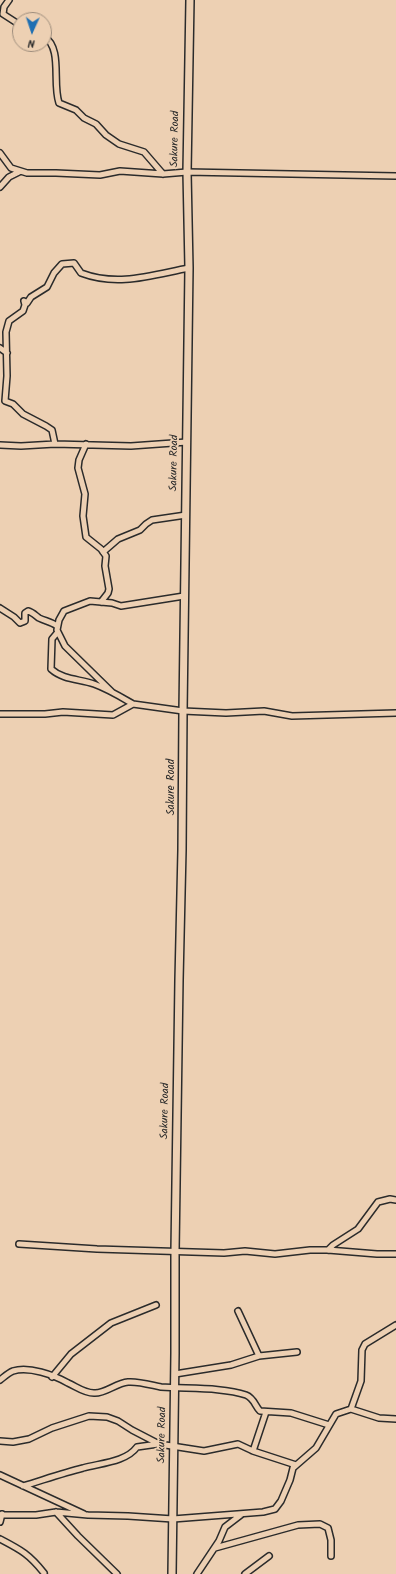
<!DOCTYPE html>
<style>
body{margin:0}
#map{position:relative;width:396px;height:1574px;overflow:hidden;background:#edd0b3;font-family:Kalam,sans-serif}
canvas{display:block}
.north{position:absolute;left:12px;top:12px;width:40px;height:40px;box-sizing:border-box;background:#edd0b3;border:1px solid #9f8e7d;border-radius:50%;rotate:183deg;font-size:11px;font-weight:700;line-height:16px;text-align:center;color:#2b2b2b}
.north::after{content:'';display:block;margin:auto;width:14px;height:18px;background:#1f6fb2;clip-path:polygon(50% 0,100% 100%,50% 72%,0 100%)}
</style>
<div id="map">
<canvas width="396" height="1574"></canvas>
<div class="north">N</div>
</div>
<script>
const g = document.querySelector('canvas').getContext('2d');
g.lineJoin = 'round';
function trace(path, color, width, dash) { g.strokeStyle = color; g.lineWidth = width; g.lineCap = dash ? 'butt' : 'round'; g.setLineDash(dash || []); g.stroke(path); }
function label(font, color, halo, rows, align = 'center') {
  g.font = font + ' Kalam,sans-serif'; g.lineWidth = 4; g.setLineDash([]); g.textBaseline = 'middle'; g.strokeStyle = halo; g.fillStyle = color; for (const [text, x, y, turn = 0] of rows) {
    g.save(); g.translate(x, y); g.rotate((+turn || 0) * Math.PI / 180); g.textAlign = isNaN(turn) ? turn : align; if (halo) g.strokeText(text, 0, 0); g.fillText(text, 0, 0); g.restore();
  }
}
const street = new Path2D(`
 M 9,0 L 4,7 L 3,14 L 20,25
 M 44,36 C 63,49 52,82 59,103 L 76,110 L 84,118 L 96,124 L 106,135 L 119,144 L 144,152 L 163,174
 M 0,153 L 11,168 L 27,173 L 56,173 L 100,175 L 120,171 L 163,174 L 187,172 L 396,176
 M 0,187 L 9,177 L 19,172
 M 0,348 L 7,353
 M 55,444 L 52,430 L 46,426 L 23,414 L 13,404 L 5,401 L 7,376 L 6,332 L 9,321 L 23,311 L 25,305 L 24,301 L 27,303 L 31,297 L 47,287 L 54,273 L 62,264 L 74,263 L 81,273 C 118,287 152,275 189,268
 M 86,444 L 79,460 L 78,468 L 85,494 L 83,516 L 86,537 L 101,549 L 106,556 L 105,566 L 109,589 L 108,593 L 101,602
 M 0,445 L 21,446 L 55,444 L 131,446 L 187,442
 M 103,552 L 118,539 L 140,530 L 146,524 L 152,520 L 186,515
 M 0,608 L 14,617 L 20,623 L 25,621 L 25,613 L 28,611 C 32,612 35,615 39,618 C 45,621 52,622 57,626
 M 57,633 L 52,639 L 51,669 C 63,680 80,679 94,684 C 108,689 121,697 133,704
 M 112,692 L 65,646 L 57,630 L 59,620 L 64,611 L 90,601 L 112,603 L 121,606 L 184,596
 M 0,714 L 45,714 L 63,712 L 113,715 L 133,704 L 183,711 L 226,713 L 264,711 L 292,716 L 396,713
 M 19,1244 L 97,1249 L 224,1253 L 245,1251 L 275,1254 L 310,1250 L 328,1250 L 377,1254 L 396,1254
 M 328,1250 L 333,1245 L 358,1229 L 378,1202 L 390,1199 L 396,1200
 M 238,1311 L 259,1356
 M 175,1374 L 231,1365 L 259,1356 L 297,1352
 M 52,1377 L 71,1354 L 111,1323 L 156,1305
 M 0,1380 C 4,1377 8,1373 13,1371 C 29,1366 54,1375 68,1383 C 77,1387 84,1393 94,1393 C 105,1394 116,1383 128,1382 C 138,1381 151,1385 161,1387 C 187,1389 223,1387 246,1395 C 254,1398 255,1406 260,1411 L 291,1413 L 329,1425
 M 351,1409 L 361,1381 L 362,1350 L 365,1344 L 396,1325
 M 0,1441 L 13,1442 L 29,1439 L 52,1428 L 89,1416 L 107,1417 L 118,1421 L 132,1430 L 159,1444 L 204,1451 L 238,1444 L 253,1451 L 296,1465
 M 253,1451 L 266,1412
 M 0,1475 L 84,1514
 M 23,1486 C 43,1480 63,1473 83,1468 C 101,1463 126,1462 137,1447 L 158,1444
 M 56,1512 L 78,1536 L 117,1574
 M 0,1515 L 36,1515 L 56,1512 L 88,1515 L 128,1516 L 173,1519 L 263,1512 L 275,1509 L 281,1501 L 290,1480 L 293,1468 L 316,1448 L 336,1414 L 351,1409 L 379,1418 L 396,1419
 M 0,1522 L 2,1514
 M 0,1539 C 21,1550 29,1554 44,1573
 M 215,1548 L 298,1525 L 320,1524 L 328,1528 L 331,1540 L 331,1556
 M 197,1574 L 219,1541 L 225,1527 L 242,1514
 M 245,1574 L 269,1556`);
const secondary = new Path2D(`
 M 172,1574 L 175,1353 L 175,1251 L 179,980 L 182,850 L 183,711 L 189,268 L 187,172 L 190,0`);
const streetNames = [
 ["Sakure Road",176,139,-89],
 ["Sakure Road",175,463,-89],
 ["Sakure Road",172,787,-90],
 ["Sakure Road",166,1111,-89],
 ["Sakure Road",163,1435,-89]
];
trace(street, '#2b2b2b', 8);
trace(secondary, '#2b2b2b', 10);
trace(street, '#edd0b3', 5);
trace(secondary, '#edd0b3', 7);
label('11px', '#2b2b2b', '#edd0b3', streetNames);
</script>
